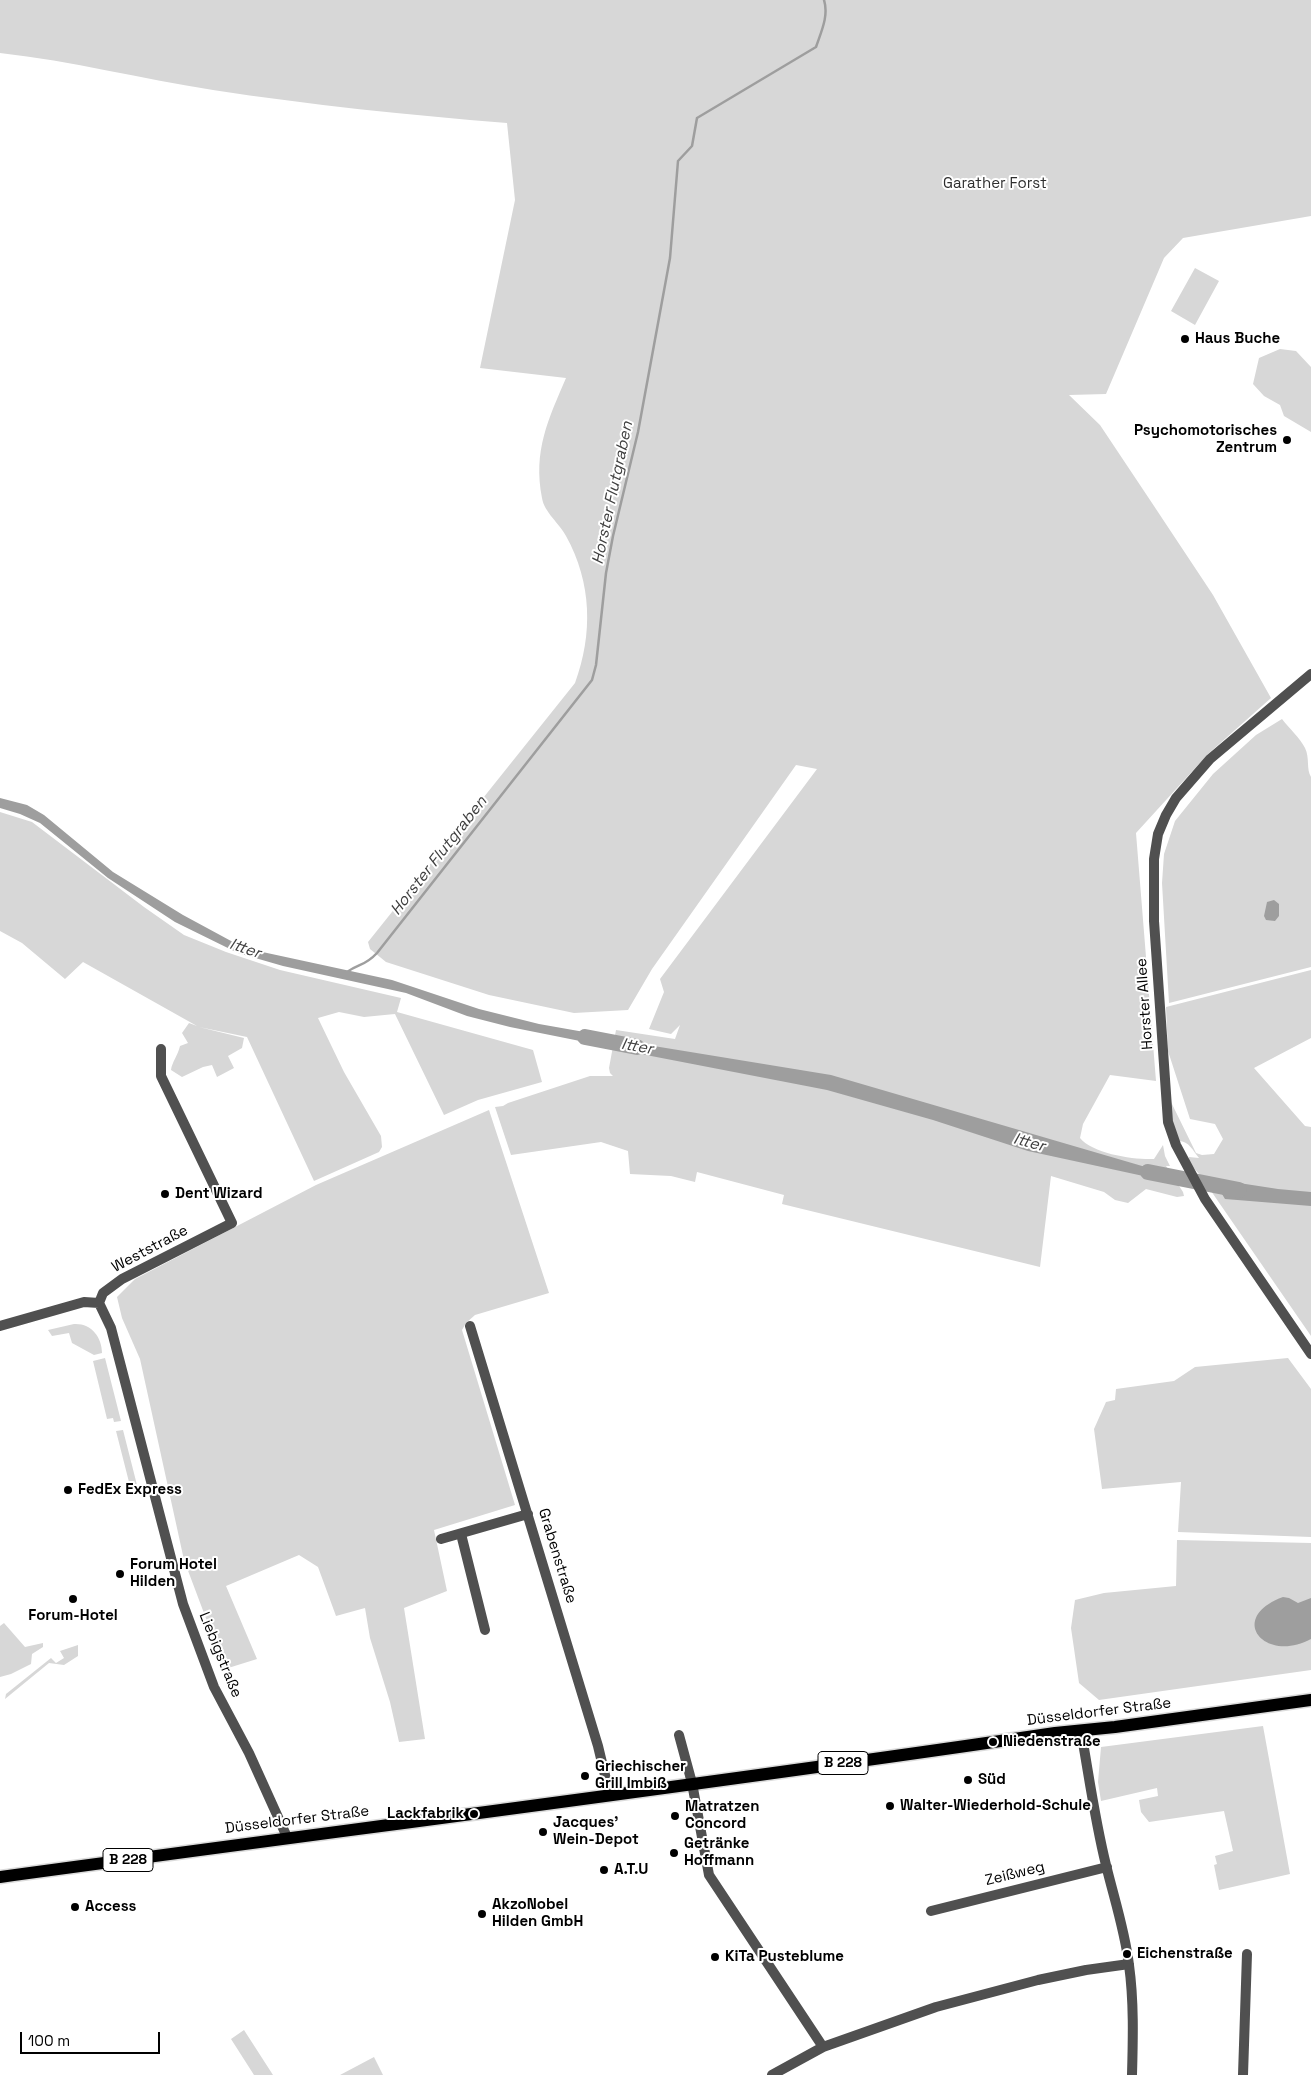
<!DOCTYPE html>
<meta charset="utf-8">
<style>
body{margin:0}
#map{position:relative;width:1311px;height:2075px;overflow:hidden;background:#fff;font-family:"Space Grotesk",sans-serif}
canvas{display:block}
.scale{position:absolute;left:20px;top:2032px;width:140px;height:22px;box-sizing:border-box;border:2px solid #000;border-top:0;padding-left:6px;font-size:15px;line-height:18px;white-space:nowrap;color:#000;-webkit-text-stroke:4px #fff;paint-order:stroke}
</style>
<div id="map">
<canvas width="1311" height="2075"></canvas>
<div class="scale">100 m</div>
</div>
<script>
const g = document.querySelector('canvas').getContext('2d');
g.lineJoin = 'round';
function paint(path, color) { g.fillStyle = color; g.fill(path, 'evenodd'); }
function trace(path, color, width, dash) { g.strokeStyle = color; g.lineWidth = width; g.lineCap = dash ? 'butt' : 'round'; g.setLineDash(dash || []); g.stroke(path); }
function label(font, color, halo, rows, align = 'center') {
  g.font = font + ' "Space Grotesk",sans-serif'; g.lineWidth = 4; g.setLineDash([]); g.textBaseline = 'middle'; g.strokeStyle = halo; g.fillStyle = color; for (const [text, x, y, turn = 0] of rows) {
    g.save(); g.translate(x, y); g.rotate((+turn || 0) * Math.PI / 180); g.textAlign = isNaN(turn) ? turn : align; if (halo) g.strokeText(text, 0, 0); g.fillText(text, 0, 0); g.restore();
  }
}
const green = new Path2D(`
 M 0,0 L 1311,0 L 1311,216 L 1183,238 L 1164,258 L 1106,394 L 1069,395 L 1100,425 L 1154,506 L 1213,595 L 1271,698 L 1208,754 L 1136,833 L 1156,1081 L 1110,1075 L 1083,1124 L 1080,1138 C 1093,1154 1135,1160 1154,1159 L 1163,1145 L 1165,1156 L 1170,1166 L 1166,1166 L 1183,1192 L 1184,1196 L 1177,1197 L 1146,1189 L 1128,1203 L 1115,1200 L 1104,1192 L 1051,1176 L 1040,1267 L 782,1204 L 784,1195 L 697,1172 L 695,1182 L 671,1176 L 630,1174 L 628,1151 L 601,1142 L 511,1155 L 495,1107 L 503,1106 L 508,1103 L 590,1076 L 613,1076 L 610,1073 L 609,1068 L 616,1030 L 675,1039 L 680,1025 L 671,1034 L 649,1029 L 664,992 L 660,979 L 817,769 L 796,765 L 652,969 L 628,1010 L 574,1013 L 489,995 L 386,962 L 370,949 L 368,942 L 575,683 C 593,634 592,583 566,536 C 560,524 544,512 542,498 C 533,451 548,420 566,378 L 480,368 L 515,200 L 507,123 C 408,115 311,105 213,90 C 142,79 72,61 0,53 Z
 M 1195,268 L 1219,281 L 1195,325 L 1171,311 Z
 M 1280,349 L 1296,351 L 1311,367 L 1311,432 L 1284,416 L 1280,405 L 1264,396 L 1253,384 L 1259,358 Z
 M 1282,719 C 1289,728 1300,738 1305,748 C 1310,758 1306,769 1311,777 L 1311,967 L 1169,1003 L 1162,883 L 1164,854 L 1175,821 L 1213,774 L 1256,735 Z
 M 0,812 L 32,822 L 144,907 L 184,935 L 226,952 L 280,970 L 401,998 L 397,1012 L 533,1050 L 542,1082 L 478,1100 L 444,1115 L 395,1014 L 364,1017 L 339,1012 L 318,1018 L 344,1072 L 381,1136 L 382,1147 L 379,1152 L 314,1181 L 247,1037 L 199,1027 L 244,1038 L 242,1048 L 228,1056 L 234,1068 L 217,1077 L 212,1065 L 203,1067 L 182,1077 L 171,1070 C 172,1062 178,1055 180,1046 L 188,1043 L 182,1033 L 189,1023 L 197,1026 L 83,962 L 65,979 L 22,943 L 0,931 Z
 M 1311,970 L 1311,1038 L 1254,1068 L 1305,1126 L 1311,1127 L 1311,1336 L 1200,1175 L 1189,1163 L 1189,1157 L 1199,1158 C 1193,1151 1189,1141 1179,1141 L 1172,1126 L 1171,1102 L 1196,1153 L 1202,1155 L 1214,1154 L 1223,1139 L 1215,1124 L 1190,1119 L 1168,1051 L 1166,1007 Z
 M 489,1110 L 549,1293 L 475,1315 L 466,1323 L 462,1330 L 515,1505 L 434,1530 L 447,1591 L 404,1608 L 425,1739 L 399,1742 L 390,1702 L 370,1638 L 365,1608 L 336,1616 L 318,1567 L 299,1555 L 226,1586 L 257,1659 L 225,1669 L 184,1560 L 140,1359 L 122,1318 L 117,1297 L 135,1279 L 316,1185 Z
 M 74,1324 C 91,1323 102,1337 102,1353 L 94,1355 L 72,1343 L 69,1333 L 52,1336 L 48,1330 Z
 M 105,1358 L 121,1421 L 114,1422 L 113,1418 L 107,1419 L 93,1361 Z
 M 1288,1358 L 1311,1389 L 1311,1537 L 1178,1532 L 1181,1482 L 1102,1489 L 1094,1429 L 1106,1402 L 1115,1400 L 1116,1389 L 1174,1381 L 1195,1367 Z
 M 123,1430 L 137,1485 L 130,1486 L 116,1431 Z
 M 1177,1540 L 1311,1543 L 1311,1670 L 1099,1700 L 1079,1683 L 1071,1628 L 1075,1600 L 1104,1593 L 1176,1586 Z
 M 4,1623 L 25,1647 L 43,1643 L 43,1647 L 32,1654 L 31,1664 L 11,1674 L 0,1677 L 0,1626 Z
 M 78,1645 L 78,1656 L 64,1665 L 49,1663 L 5,1699 L 6,1694 L 51,1658 L 56,1663 L 64,1658 L 60,1651 Z
 M 1263,1726 L 1290,1874 L 1219,1890 L 1214,1865 L 1217,1864 L 1215,1856 L 1233,1851 L 1224,1811 L 1149,1822 L 1141,1812 L 1139,1800 L 1158,1796 L 1157,1788 L 1101,1801 L 1098,1782 L 1101,1747 Z
 M 244,2030 L 273,2075 L 254,2075 L 231,2039 Z
 M 374,2057 L 383,2075 L 340,2075 Z`);
const water = new Path2D(`
 M 0,798 L 27,805 L 44,815 L 113,872 L 183,915 L 244,948 L 392,980 L 479,1009 L 539,1024 L 607,1036 L 605,1046 L 510,1027 L 467,1016 L 406,993 L 283,966 L 238,953 L 175,922 L 108,878 L 40,823 L 20,814 L 0,808 Z
 M 1274,900 L 1279,904 L 1279,916 L 1275,921 L 1266,920 L 1264,916 L 1267,902 Z
 M 617,1040 L 831,1075 L 1166,1173 L 1171,1182 L 1028,1151 L 933,1120 L 827,1090 L 615,1049 Z
 M 1213,1179 L 1278,1189 L 1311,1192 L 1311,1206 L 1225,1199 Z
 M 1283,1597 L 1289,1598 L 1298,1603 L 1311,1598 L 1311,1639 C 1265,1664 1226,1618 1283,1597 Z`);
const stream = new Path2D(`
 M 347,972 C 360,963 365,966 377,953 L 592,680 L 596,665 L 606,573 L 613,536 L 638,432 L 670,258 L 678,161 L 692,146 L 697,118 L 816,47 C 821,32 829,16 824,0`);
const river = new Path2D(`
 M 585,1037 L 637,1047
 M 1148,1172 L 1239,1190`);
const street = new Path2D(`
 M 1311,674 L 1210,759 L 1176,798 L 1166,815 L 1158,834 L 1154,859 L 1154,921 L 1168,1122 L 1176,1145 L 1205,1199 L 1311,1354
 M 99,1303 L 111,1328 L 183,1604 L 214,1687 L 249,1753 L 287,1837
 M 99,1303 L 103,1293 L 122,1279 L 232,1223 L 161,1076 L 161,1049
 M 0,1326 L 84,1302 L 99,1303
 M 470,1326 L 598,1746 L 610,1796
 M 461,1534 L 485,1630
 M 441,1539 L 528,1514
 M 1081,1731 C 1089,1776 1095,1821 1106,1865 C 1114,1898 1125,1931 1129,1965 C 1134,2001 1133,2039 1132,2075
 M 679,1735 L 692,1783 L 709,1875 L 823,2047
 M 931,1911 L 1107,1867
 M 772,2075 L 823,2047 L 936,2007 L 1038,1980 L 1086,1970 L 1129,1964
 M 1243,2075 L 1247,1954`);
const primary = new Path2D(`
 M 0,1877 C 352,1829 704,1785 1055,1733 L 1115,1727 L 1311,1700`);
const markers = [
 [1185,339,5,"#000"],
 [1287,440,5,"#000"],
 [165,1194,5,"#000"],
 [68,1490,5,"#000"],
 [120,1574,5,"#000"],
 [73,1599,5,"#000"],
 [993,1742,5,"#000"],
 [585,1776,5,"#000"],
 [968,1780,5,"#000"],
 [890,1806,5,"#000"],
 [474,1814,5,"#000"],
 [675,1816,5,"#000"],
 [543,1832,5,"#000"],
 [674,1853,5,"#000"],
 [604,1870,5,"#000"],
 [75,1907,5,"#000"],
 [482,1914,5,"#000"],
 [1127,1954,5,"#000"],
 [715,1957,5,"#000"]
];
const shields = [
 [843,1763,50],
 [128,1860,50]
];
const shieldNames = [
 ["B 228",843,1763],
 ["B 228",128,1860]
];
const parkNames = [
 ["Garather Forst",995,184]
];
const poiNames = [
 ["Haus Buche",1195,339],
 ["Psychomotorisches",1277,431,"right"],
 ["Zentrum",1277,448,"right"],
 ["Dent Wizard",175,1194],
 ["FedEx Express",78,1490],
 ["Forum Hotel",130,1565],
 ["Hilden",130,1582],
 ["Forum-Hotel",73,1616,"center"],
 ["Niedenstraße",1003,1742],
 ["Griechischer",595,1767],
 ["Grill Imbiß",595,1784],
 ["Süd",978,1780],
 ["Walter-Wiederhold-Schule",900,1806],
 ["Matratzen",685,1807],
 ["Concord",685,1824],
 ["Lackfabrik",464,1814,"right"],
 ["Jacques’",553,1823],
 ["Wein-Depot",553,1840],
 ["Getränke",684,1844],
 ["Hoffmann",684,1861],
 ["A.T.U",614,1870],
 ["AkzoNobel",492,1905],
 ["Hilden GmbH",492,1922],
 ["Access",85,1907],
 ["Eichenstraße",1137,1954],
 ["KiTa Pusteblume",725,1957]
];
const streetNames = [
 ["Horster Allee",1145,1004,-94],
 ["Weststraße",150,1249,-28],
 ["Grabenstraße",557,1556,73],
 ["Liebigstraße",220,1655,68],
 ["Düsseldorfer Straße",1099,1712,-7],
 ["Düsseldorfer Straße",297,1820,-7],
 ["Zeißweg",1015,1874,-14]
];
const waterNames = [
 ["Horster Flutgraben",613,493,-78],
 ["Horster Flutgraben",439,856,-52],
 ["Itter",245,949,19],
 ["Itter",637,1047,10],
 ["Itter",1029,1143,15]
];
paint(green, '#d7d7d7');
paint(water, '#9e9e9e');
trace(stream, '#9e9e9e', 2.5);
trace(river, '#9e9e9e', 16);
trace(primary, '#dbdbdb', 15);
trace(street, '#505050', 10);
trace(primary, '#000', 12);
for (const [x, y, r, color] of markers) { const dot = new Path2D(); dot.arc(x, y, r, 0, 2 * Math.PI); g.fillStyle = color; g.fill(dot); trace(dot, '#fff', 2); }
for (const [x, y, w] of shields) { const box = new Path2D(); box.roundRect(x - w / 2, y - 11.5, w, 23, 4); g.fillStyle = '#fff'; g.fill(box); trace(box, '#000', 1); }
label('bold 14px', '#000', null, shieldNames);
label('15px', '#2e2e2e', '#fff', parkNames);
label('bold 15px', '#000', '#fff', poiNames, 'left');
label('15px', '#000', '#fff', streetNames);
label('italic 16px', '#3f3f3f', '#fff', waterNames);
</script>
